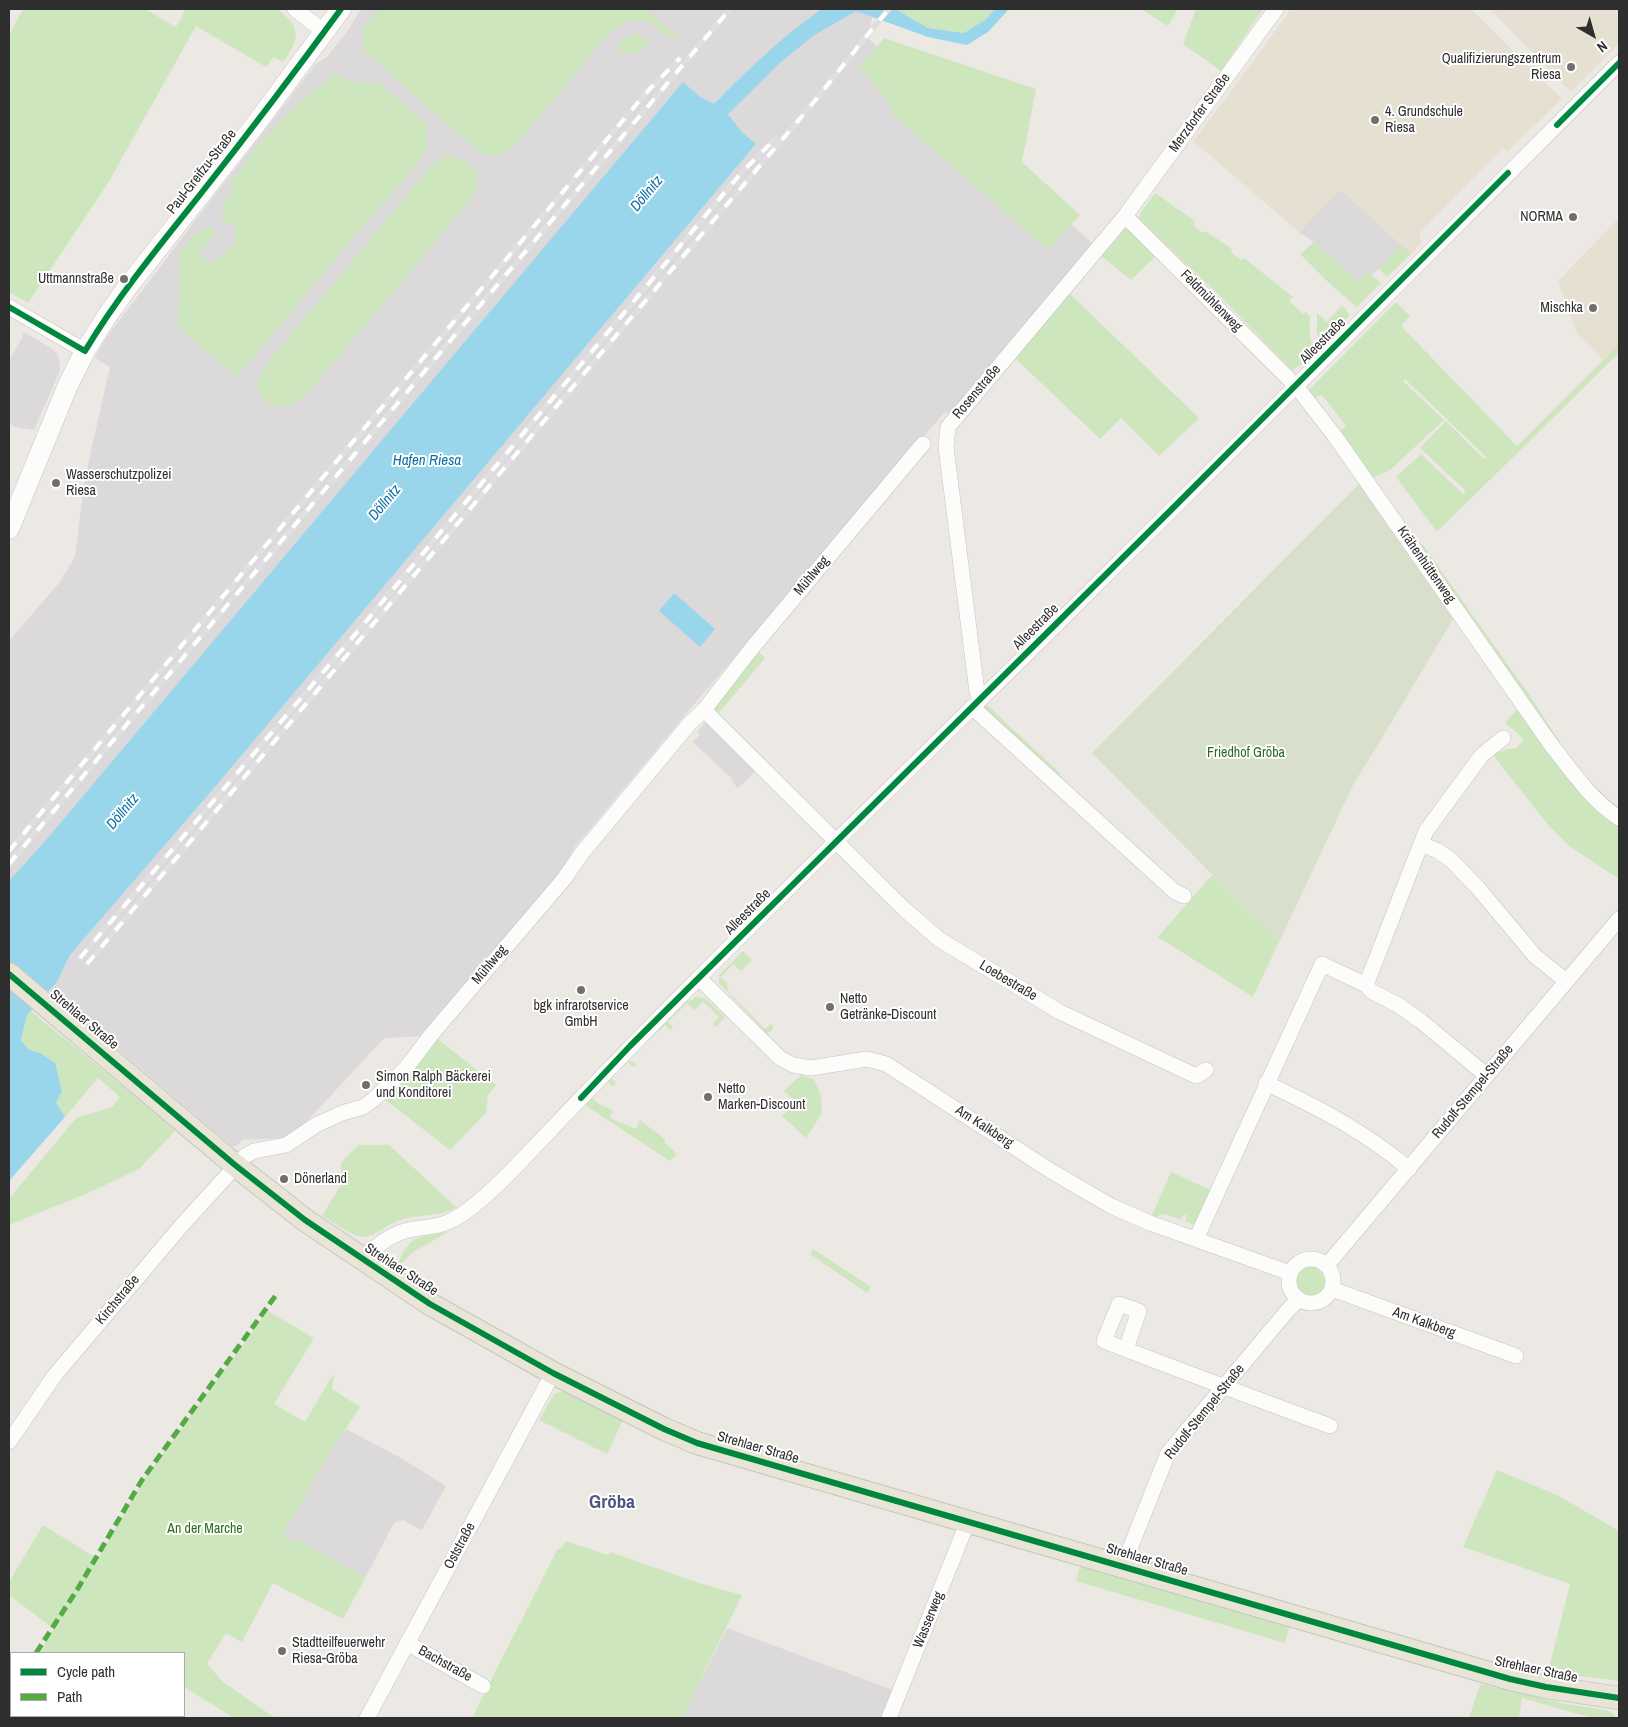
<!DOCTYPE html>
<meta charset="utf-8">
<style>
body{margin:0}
#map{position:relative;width:1628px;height:1727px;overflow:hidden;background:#ece8e4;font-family:"Archivo Narrow",sans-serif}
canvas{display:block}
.frame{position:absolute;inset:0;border:10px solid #2e2e2e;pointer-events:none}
.legend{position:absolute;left:10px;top:1652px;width:175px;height:65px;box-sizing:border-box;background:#fff;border:1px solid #ababab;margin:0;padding:6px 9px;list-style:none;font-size:15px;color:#2e2e2e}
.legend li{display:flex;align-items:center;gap:10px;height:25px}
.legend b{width:25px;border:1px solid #ababab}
.north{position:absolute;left:1568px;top:10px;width:50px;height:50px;-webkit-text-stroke:4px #fff;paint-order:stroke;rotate:142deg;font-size:14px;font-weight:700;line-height:20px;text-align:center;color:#2e2e2e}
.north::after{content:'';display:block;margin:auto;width:18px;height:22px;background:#2e2e2e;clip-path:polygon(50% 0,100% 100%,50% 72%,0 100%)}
</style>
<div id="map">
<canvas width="1628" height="1727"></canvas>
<div class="frame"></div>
<ul class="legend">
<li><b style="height:6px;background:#00873e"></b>Cycle path</li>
<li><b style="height:6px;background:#54ab44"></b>Path</li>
</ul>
<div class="north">N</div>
</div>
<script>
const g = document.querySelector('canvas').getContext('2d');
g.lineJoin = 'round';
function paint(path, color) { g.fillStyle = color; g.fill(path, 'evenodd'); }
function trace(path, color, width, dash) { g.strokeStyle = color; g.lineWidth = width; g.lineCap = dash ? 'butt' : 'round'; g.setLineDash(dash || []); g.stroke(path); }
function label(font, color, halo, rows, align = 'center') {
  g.font = font + ' "Archivo Narrow",sans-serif'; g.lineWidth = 4; g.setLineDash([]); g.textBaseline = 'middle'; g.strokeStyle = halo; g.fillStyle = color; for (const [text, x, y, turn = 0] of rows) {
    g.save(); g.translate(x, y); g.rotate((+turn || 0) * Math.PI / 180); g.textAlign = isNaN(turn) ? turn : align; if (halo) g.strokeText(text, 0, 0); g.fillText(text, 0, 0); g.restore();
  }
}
const industrial = new Path2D(`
 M 361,9 L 873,9 L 869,39 L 1093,244 L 953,413 L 944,413 L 932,427 L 690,709 L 574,848 L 562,874 L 423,1036 L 384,1038 L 300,1129 L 286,1138 L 242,1140 L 237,1146 L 232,1146 L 49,991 L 57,982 L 70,955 L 215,787 L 756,144 L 741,131 L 728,114 L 700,97 L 683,83 L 46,840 L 9,881 L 9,641 L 59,583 L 75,557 L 85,478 L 110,367 L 95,358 L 106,338 L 191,226 L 315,65 L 327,57 L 349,29 Z
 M 1340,189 L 1402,245 L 1372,275 L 1368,273 L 1359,283 L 1314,242 L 1299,232 Z
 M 22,331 L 54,350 L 58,355 L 60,365 L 60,371 L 34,430 L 15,427 L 9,424 L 9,361 L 23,336 Z
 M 706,722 L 756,771 L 738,788 L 732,782 L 733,780 L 693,742 L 700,734 L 697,732 Z
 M 346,1429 L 401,1458 L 446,1486 L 422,1530 L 403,1520 L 394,1523 L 365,1578 L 296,1539 L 294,1542 L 282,1534 L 330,1452 Z
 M 727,1628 L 893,1690 L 882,1718 L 682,1718 Z`);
const education = new Path2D(`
 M 1291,9 L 1471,9 L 1562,99 L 1507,152 L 1503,148 L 1420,233 L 1421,243 L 1411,254 L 1340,189 L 1299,232 L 1193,141 L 1233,89 Z
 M 1490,9 L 1619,9 L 1619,43 L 1571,92 Z
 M 1619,218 L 1619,344 L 1603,360 L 1577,334 L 1558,281 Z`);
const green = new Path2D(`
 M 23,9 L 145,9 L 176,27 L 186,9 L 278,9 C 302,29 300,38 283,62 L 274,57 L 266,67 L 196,26 L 108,183 L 28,303 L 9,292 L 9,36 Z
 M 379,9 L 644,9 L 681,38 C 676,37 667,36 662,33 C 660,31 659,28 657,26 C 641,15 623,21 610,32 L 515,146 L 505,153 L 493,156 L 482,153 L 440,118 L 363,50 L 363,29 Z
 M 896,9 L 995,9 L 986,19 L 964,33 L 928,28 L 909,17 Z
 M 1141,9 L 1178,9 L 1168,26 Z
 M 1196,9 L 1263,9 L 1221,71 L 1183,44 Z
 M 636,34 L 641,35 L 648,39 L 647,47 C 641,53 628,55 620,52 C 613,42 627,37 636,34 Z
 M 884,38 L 1036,89 L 1022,162 L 1080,215 L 1048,250 L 893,115 L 887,99 L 859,67 Z
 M 335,74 L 351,82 L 379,83 L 427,123 L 427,146 L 416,166 L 356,234 L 237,377 L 178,327 L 180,253 L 199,231 L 211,226 L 215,235 L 198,252 L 211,264 L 236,243 L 235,227 L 222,219 L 224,201 L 233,191 L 230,185 L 257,146 L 291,110 Z
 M 446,156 C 461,158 482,164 477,184 C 476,190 472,196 469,202 L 304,398 C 290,407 279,411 265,400 C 261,397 259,394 258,390 C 256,380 264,369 269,361 L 432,165 Z
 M 1155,193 L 1195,221 L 1193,225 L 1202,233 L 1205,231 L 1231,248 L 1232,253 L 1241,260 L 1244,258 L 1293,297 L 1289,301 L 1303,314 L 1306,312 L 1310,317 C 1309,329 1310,340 1314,351 L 1299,366 L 1292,370 L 1222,298 L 1142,222 L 1139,218 L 1141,212 Z
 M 1125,228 L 1129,230 L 1155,257 L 1131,280 L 1100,255 Z
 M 1314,242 L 1359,282 L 1368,272 L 1381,283 L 1357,307 L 1331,285 L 1300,254 Z
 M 1402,245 L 1411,254 L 1387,277 L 1378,268 Z
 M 1069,293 L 1199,418 L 1159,456 L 1121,418 L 1100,439 L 1015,358 Z
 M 1396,302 L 1410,316 L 1401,326 L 1517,446 L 1619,344 L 1619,353 L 1437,532 L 1396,477 L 1421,454 L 1463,494 L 1466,491 L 1420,448 L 1446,421 L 1484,459 L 1486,457 L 1405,379 L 1403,381 L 1444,420 L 1390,470 L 1372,478 L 1339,432 L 1346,426 L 1322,395 L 1313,399 L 1307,392 Z
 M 1342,305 L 1350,315 L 1321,344 L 1317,333 L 1317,313 L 1327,322 Z
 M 1416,543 L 1423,545 L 1515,675 C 1532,696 1543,717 1558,739 C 1574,765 1595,789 1619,808 L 1619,812 L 1579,774 Z
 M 757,650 L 765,658 L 717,715 L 714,711 L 715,707 Z
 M 987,705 L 1061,774 L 1056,778 L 984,708 Z
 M 1520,706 L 1619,824 L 1619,879 L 1568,845 L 1549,826 L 1496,759 L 1494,754 L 1508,749 L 1517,748 L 1524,739 L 1505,723 Z
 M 1212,875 L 1279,942 L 1253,997 L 1158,937 Z
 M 743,951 L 752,960 L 741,971 L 733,964 L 721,977 L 727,983 L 728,991 L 765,1029 L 771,1024 L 773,1026 L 773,1029 L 767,1034 L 719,983 L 719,975 Z
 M 695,997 L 705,998 L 725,1017 L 716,1027 L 713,1024 L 719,1017 L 703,1001 L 695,1010 L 687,1003 L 668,1022 L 673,1027 L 670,1030 L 665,1025 L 645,1044 L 644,1042 L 687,1000 L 691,1001 Z
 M 31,1011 L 176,1130 L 139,1169 L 86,1194 L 9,1225 L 9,1199 L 76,1118 L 112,1107 L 120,1097 L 98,1078 L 65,1117 L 56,1102 L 40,1053 L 28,1049 L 21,1040 L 27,1015 Z
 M 435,1037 L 496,1085 L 488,1095 L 486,1113 L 450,1150 L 383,1098 Z
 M 626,1061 L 632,1061 L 636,1065 L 634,1067 L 627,1062 L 611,1078 L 616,1083 L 613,1087 L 608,1082 L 592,1098 L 599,1104 L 613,1110 L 610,1118 L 636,1129 L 640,1120 L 666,1140 L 664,1142 L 677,1154 L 670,1161 L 583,1104 Z
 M 801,1075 L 814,1079 L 821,1096 L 822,1113 L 806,1138 L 782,1116 L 796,1102 L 784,1091 Z
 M 358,1145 L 389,1145 L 456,1207 C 440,1218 420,1214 403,1219 C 391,1222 375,1236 364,1237 C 352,1237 332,1221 322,1216 L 342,1183 L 341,1163 Z
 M 1171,1172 L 1213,1191 L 1196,1226 L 1185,1221 L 1187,1215 L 1183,1215 L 1181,1220 L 1165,1214 L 1154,1217 L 1152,1215 Z
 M 448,1232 L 412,1253 L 401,1264 L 402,1274 L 397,1271 C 397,1261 407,1242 417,1238 C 426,1235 438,1234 448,1232 Z
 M 813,1249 L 871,1287 L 867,1293 L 810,1254 Z
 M1295 1282a15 15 0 1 1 30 0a15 15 0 1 1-30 0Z
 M 268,1311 L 314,1338 L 274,1404 L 305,1422 L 334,1373 L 332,1389 L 360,1407 L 330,1452 L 283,1534 L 294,1542 L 296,1539 L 365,1578 L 343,1619 L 273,1583 L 242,1642 L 226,1633 L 207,1664 L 223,1682 L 275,1718 L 234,1718 L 184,1687 L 184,1653 L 39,1653 L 54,1629 L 9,1595 L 9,1582 L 43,1525 L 98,1559 L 143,1481 Z
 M 564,1391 L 623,1420 L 607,1454 L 539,1420 L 554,1394 Z
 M 1497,1470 L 1559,1496 L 1619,1531 L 1619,1681 L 1548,1672 L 1570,1584 L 1463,1547 Z
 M 566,1541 L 608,1555 L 610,1552 L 699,1583 L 742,1595 L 682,1718 L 472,1718 L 556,1552 L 558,1549 L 561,1549 Z
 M 1080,1565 L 1290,1626 L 1285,1643 L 1076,1581 Z
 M 1480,1684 L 1566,1704 L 1606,1710 L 1612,1713 L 1617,1718 L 1592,1718 L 1522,1698 L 1519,1718 L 1469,1718 Z`);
const cemetery = new Path2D(`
 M 1359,484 L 1453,619 L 1379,743 L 1354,783 L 1279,942 L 1092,753 Z`);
const water = new Path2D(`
 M 822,9 L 896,9 L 909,17 L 928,28 L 964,33 L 986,19 L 995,9 L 1009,9 L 988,32 L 967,45 L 928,37 L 856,11 L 813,36 L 781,62 L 728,114 L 741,131 L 756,144 L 215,787 L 70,955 L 57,982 L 27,1015 L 21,1040 L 28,1049 L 40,1053 L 55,1063 L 62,1092 L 56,1102 L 65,1117 L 9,1181 L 9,881 L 46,840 L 683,82 L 700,97 L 714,104 C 748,70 782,36 822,9 Z
 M 674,593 L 715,629 L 700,647 L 659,611 Z`);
const street = new Path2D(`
 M 295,9 L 324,32
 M 1125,216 L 1296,386 L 1334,435 L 1552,746 C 1572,771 1591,800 1619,818
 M 9,307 L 85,351
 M 981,698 L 977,692 L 946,447 L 948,427 L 1125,216 L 1276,9
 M 972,707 L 1174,891 L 1184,896
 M 704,710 L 903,908 L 940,940 L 1060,1012 L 1196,1076 L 1206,1070
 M 1421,844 L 1438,851 L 1451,860 L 1478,888 L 1535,956 L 1566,981
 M 699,978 L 780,1058 L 793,1065 L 811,1068 L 867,1059 L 886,1064 L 1051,1171 L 1111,1206 L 1150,1223 L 1290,1273
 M 1366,985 L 1426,831 L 1482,755 L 1503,738
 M 1266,1083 C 1317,1107 1366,1132 1409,1169
 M 1196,1239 L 1322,964 L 1366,985 L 1371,991 L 1398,1005 L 1421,1021 L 1486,1075
 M1289 1281a22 22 0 1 1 44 0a22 22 0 1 1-44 0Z
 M 363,1260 C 377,1244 393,1232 414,1229 C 426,1227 437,1227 448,1222 C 472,1212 504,1179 522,1160 C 690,982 867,811 1042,639 C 1235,448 1427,255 1619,63
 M 1327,1265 L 1619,919
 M 1332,1289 L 1516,1356
 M 1126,1349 L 1139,1311 L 1119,1304 L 1104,1341 C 1179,1370 1254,1398 1330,1426
 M 9,1442 L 55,1375 L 182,1225 L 245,1156 L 254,1151 L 286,1145 L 316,1125 L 342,1113 L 363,1107 L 374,1099 L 406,1068 L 431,1035 L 564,879 L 582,853 L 690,723 L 704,710 L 752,648 L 923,444
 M 1123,1566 L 1168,1453 L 1288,1310 L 1298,1300
 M 407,1643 L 483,1686
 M 367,1718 L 553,1373
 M 889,1718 L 968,1521`);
const secondary = new Path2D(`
 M 9,529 L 68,385 L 85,351 L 107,316 L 129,285 L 255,125 L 341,9`);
const primary = new Path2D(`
 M 9,974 L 235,1165 L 305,1220 L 430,1304 L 553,1373 L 664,1429 L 697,1443 L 800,1473 L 1510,1679 L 1546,1687 L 1619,1698`);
const rail = new Path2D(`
 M 9,851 L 646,93 L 680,58
 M 9,864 L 730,9
 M 80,958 L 358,631 L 741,173 L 775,139
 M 87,964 C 320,688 552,410 786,135 C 822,94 854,50 889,9`);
const quiet = new Path2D(`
 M 36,1653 L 77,1590 L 142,1480 L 276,1295
 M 9,1694 L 11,1691`);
const cycleway = new Path2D(`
 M 1557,125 L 1619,63
 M 9,307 L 85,351 C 118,296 159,246 199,196 C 248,134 295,72 341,9
 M 9,974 L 235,1165 L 305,1220 L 430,1304 L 553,1373 L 664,1429 L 697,1443 L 800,1473 L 1510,1679 L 1546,1687 L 1619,1698
 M 581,1098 L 630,1046 L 1172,509 L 1508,173`);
const markers = [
 [1571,67,5,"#706f6e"],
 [1375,120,5,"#706f6e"],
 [1573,217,5,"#706f6e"],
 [124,279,5,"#706f6e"],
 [1593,308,5,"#706f6e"],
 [56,483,5,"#706f6e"],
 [581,990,5,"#706f6e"],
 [830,1007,5,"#706f6e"],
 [366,1085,5,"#706f6e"],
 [708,1097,5,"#706f6e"],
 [284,1179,5,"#706f6e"],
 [282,1651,5,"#706f6e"]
];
const poiNames = [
 ["Qualifizierungszentrum",1561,59,"right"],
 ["Riesa",1561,75,"right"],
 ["4. Grundschule",1385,112],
 ["Riesa",1385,128],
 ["NORMA",1563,217,"right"],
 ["Uttmannstraße",114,279,"right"],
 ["Mischka",1583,308,"right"],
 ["Wasserschutzpolizei",66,475],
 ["Riesa",66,491],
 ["Netto",840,999],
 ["Getränke-Discount",840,1015],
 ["bgk infrarotservice",581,1006,"center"],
 ["GmbH",581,1022,"center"],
 ["Simon Ralph Bäckerei",376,1077],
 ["und Konditorei",376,1093],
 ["Netto",718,1089],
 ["Marken-Discount",718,1105],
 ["Dönerland",294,1179],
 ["Stadtteilfeuerwehr",292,1643],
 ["Riesa-Gröba",292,1659]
];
const streetNames = [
 ["Merzdorfer Straße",1200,113,-54],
 ["Paul-Greifzu-Straße",202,172,-52],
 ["Feldmühlenweg",1211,301,45],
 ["Alleestraße",1323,341,-45],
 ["Rosenstraße",977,392,-50],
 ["Krähenhüttenweg",1426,565,55],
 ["Mühlweg",812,576,-50],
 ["Alleestraße",1036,627,-45],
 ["Alleestraße",748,912,-45],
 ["Mühlweg",490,965,-50],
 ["Loebestraße",1008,981,31],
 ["Strehlaer Straße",84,1020,40],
 ["Rudolf-Stempel-Straße",1473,1092,-50],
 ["Am Kalkberg",984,1127,33],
 ["Strehlaer Straße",401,1270,33],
 ["Kirchstraße",118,1300,-50],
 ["Am Kalkberg",1424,1323,20],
 ["Rudolf-Stempel-Straße",1205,1412,-51],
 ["Strehlaer Straße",758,1448,16],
 ["Oststraße",460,1546,-62],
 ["Strehlaer Straße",1147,1560,16],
 ["Wasserweg",929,1620,-68],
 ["Bachstraße",445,1664,29],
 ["Strehlaer Straße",1536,1670,12]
];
const parkNames = [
 ["Friedhof Gröba",1246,753],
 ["An der Marche",205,1529]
];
const waterNames = [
 ["Döllnitz",647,194,-50],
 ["Hafen Riesa",427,461],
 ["Döllnitz",385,503,-50],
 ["Döllnitz",123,812,-50]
];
const districtNames = [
 ["Gröba",612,1503]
];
paint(industrial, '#dcd9db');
paint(education, '#e6e0d3');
paint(green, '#cee6be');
paint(cemetery, '#d8e0cc');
paint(water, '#99d6ec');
trace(street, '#c5c4c5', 16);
trace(secondary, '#c5c4c5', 21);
trace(primary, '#c6c5c4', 24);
trace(street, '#fcfcfb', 15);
trace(secondary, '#fcfcfb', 20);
trace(primary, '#e8e4d6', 22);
trace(rail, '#dfdfe1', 5.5);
trace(rail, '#fff', 4, [11]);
trace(quiet, '#54ab44', 5, [10, 5]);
trace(cycleway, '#00873e', 6);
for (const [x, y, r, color] of markers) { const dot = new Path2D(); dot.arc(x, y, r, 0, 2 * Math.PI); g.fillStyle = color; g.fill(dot); trace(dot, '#fff', 2); }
label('14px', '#2e2e2e', '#fff', poiNames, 'left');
label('14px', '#2e2e2e', '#fff', streetNames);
label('14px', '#2c6e1b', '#fff', parkNames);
label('italic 15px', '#0d6fa3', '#fff', waterNames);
label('bold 19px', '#4d5680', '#fff', districtNames);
</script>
